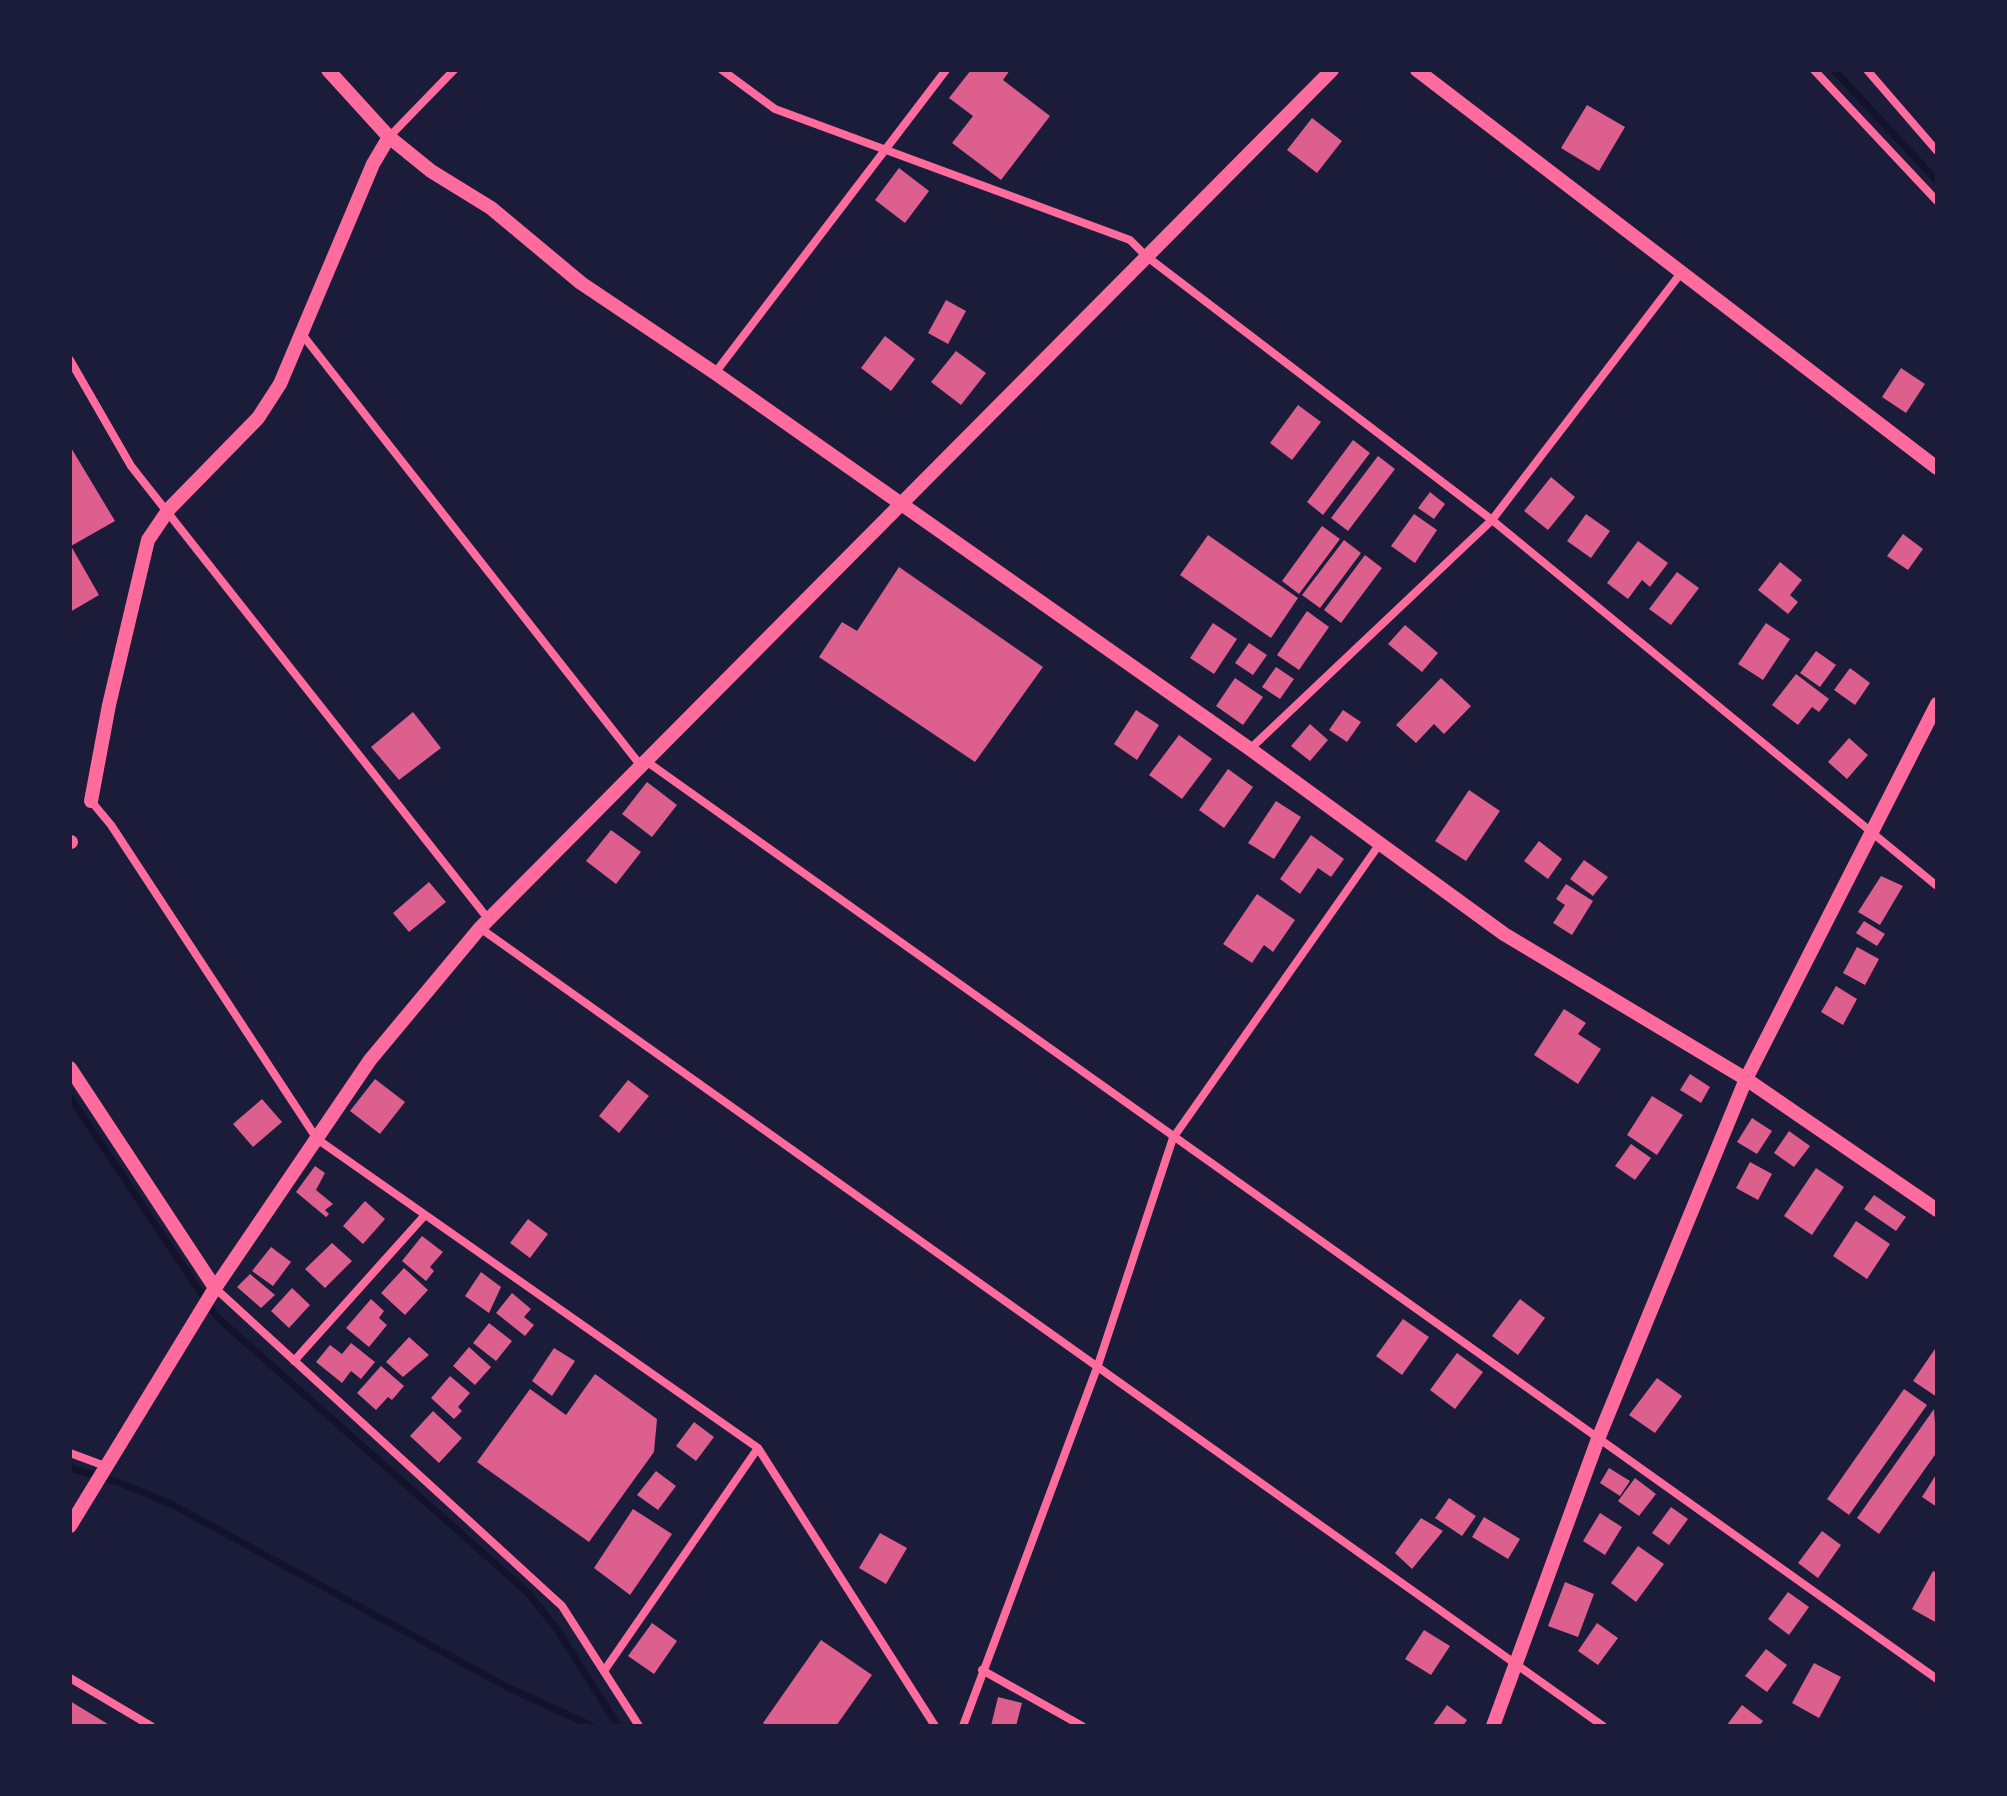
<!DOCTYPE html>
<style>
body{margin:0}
#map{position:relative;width:2007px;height:1796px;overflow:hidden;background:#1b1b3a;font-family:"Golos Text",sans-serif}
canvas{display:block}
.frame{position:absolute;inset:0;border:72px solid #1b1b3a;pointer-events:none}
</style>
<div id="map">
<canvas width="2007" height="1796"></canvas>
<div class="frame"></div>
</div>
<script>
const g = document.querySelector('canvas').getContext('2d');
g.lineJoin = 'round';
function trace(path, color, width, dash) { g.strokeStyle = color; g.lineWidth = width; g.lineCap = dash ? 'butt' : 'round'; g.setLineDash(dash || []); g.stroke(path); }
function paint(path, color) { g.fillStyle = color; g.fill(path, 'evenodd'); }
const stream = new Path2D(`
 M 1834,70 L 1937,181
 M 70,1097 L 217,1317 L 527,1592 L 557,1629 L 618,1726
 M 70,1468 L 118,1482 L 175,1506 L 507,1687 L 592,1726`);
const building = new Path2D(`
 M 971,70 L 1010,70 L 1003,80 L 1050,116 L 1001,180 L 952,143 L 973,116 L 949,98 Z
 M 1587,105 L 1625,127 L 1599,171 L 1561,148 Z
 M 1312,118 L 1342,141 L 1317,173 L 1287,150 Z
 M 899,168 L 929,191 L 905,223 L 875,200 Z
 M 946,300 L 966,311 L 948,344 L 928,333 Z
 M 885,336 L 915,359 L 891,391 L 861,368 Z
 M 956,351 L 986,373 L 961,405 L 931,382 Z
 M 1901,368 L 1925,384 L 1906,413 L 1882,397 Z
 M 1298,405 L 1321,422 L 1292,460 L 1270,443 Z
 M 1353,440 L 1370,453 L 1323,515 L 1307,502 Z
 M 70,446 L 115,521 L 71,546 L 99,595 L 70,612 Z
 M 1378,456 L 1395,469 L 1348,531 L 1331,518 Z
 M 1551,477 L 1575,497 L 1548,530 L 1524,511 Z
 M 1430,492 L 1445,504 L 1434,519 L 1418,508 Z
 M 1414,514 L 1437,530 L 1415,563 L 1391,546 Z
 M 1586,514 L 1610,531 L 1591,558 L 1567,541 Z
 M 1322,526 L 1340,539 L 1299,594 L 1282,581 Z
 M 1903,534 L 1923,549 L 1908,570 L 1887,556 Z
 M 1208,535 L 1298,598 L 1271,638 L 1180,575 Z
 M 1344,540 L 1361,553 L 1320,608 L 1302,595 Z
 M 1638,541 L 1668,563 L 1650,587 L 1642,580 L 1628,599 L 1607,583 Z
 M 1365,555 L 1382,568 L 1341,623 L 1324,610 Z
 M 1780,562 L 1802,580 L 1790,595 L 1798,602 L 1788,614 L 1758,590 Z
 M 899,567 L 1043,667 L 975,762 L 819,657 L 842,622 L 857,631 Z
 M 1677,572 L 1699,588 L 1671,625 L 1649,609 Z
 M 1307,611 L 1329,627 L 1299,670 L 1277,655 Z
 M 1213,623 L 1237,639 L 1214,674 L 1190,658 Z
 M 1766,623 L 1790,639 L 1763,680 L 1738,664 Z
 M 1405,625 L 1438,653 L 1422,672 L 1388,644 Z
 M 1249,643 L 1267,655 L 1253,675 L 1235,663 Z
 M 1816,651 L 1836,665 L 1820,687 L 1800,673 Z
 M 1276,667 L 1294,679 L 1280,699 L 1262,687 Z
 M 1850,668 L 1870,683 L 1855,705 L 1834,690 Z
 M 1796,674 L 1829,699 L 1819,712 L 1812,707 L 1798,725 L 1772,705 Z
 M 1235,678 L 1263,697 L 1243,725 L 1216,706 Z
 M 1441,678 L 1471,706 L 1444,734 L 1434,724 L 1416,743 L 1396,725 Z
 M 1136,710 L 1159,725 L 1137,760 L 1114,744 Z
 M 1343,710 L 1361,722 L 1347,742 L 1329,730 Z
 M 413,712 L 441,748 L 399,780 L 371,747 Z
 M 1310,724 L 1328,740 L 1310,761 L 1291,746 Z
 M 1179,735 L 1212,759 L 1182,799 L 1149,775 Z
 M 1849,738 L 1868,755 L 1847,779 L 1828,762 Z
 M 1228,769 L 1253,787 L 1224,828 L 1199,810 Z
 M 647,782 L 677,805 L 652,837 L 622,814 Z
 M 1469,790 L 1500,811 L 1466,861 L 1435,841 Z
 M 1276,801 L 1301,817 L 1274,859 L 1248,843 Z
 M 611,830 L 641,852 L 616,884 L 586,861 Z
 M 1311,835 L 1344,859 L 1331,877 L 1318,868 L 1300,894 L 1280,879 Z
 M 1539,841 L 1562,859 L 1548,879 L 1524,861 Z
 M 1584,860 L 1608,877 L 1593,896 L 1570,879 Z
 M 1881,876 L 1903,886 L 1880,925 L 1858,912 Z
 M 429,882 L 446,902 L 409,932 L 393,913 Z
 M 1566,884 L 1593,901 L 1572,935 L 1553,923 L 1565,905 L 1556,899 Z
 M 1257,894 L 1295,920 L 1273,952 L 1264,945 L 1252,963 L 1223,944 Z
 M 1864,921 L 1885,934 L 1877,946 L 1856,933 Z
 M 1857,947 L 1879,959 L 1865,985 L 1843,973 Z
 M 1836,986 L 1857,999 L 1843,1025 L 1821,1012 Z
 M 1564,1009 L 1586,1023 L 1578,1034 L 1601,1049 L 1578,1084 L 1534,1055 Z
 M 1690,1074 L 1710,1087 L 1701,1103 L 1680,1090 Z
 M 375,1079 L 405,1102 L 380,1134 L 350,1111 Z
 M 628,1080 L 649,1096 L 619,1133 L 599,1116 Z
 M 1652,1096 L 1683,1115 L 1657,1155 L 1627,1135 Z
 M 262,1099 L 282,1122 L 253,1147 L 233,1124 Z
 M 1752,1118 L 1772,1131 L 1757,1154 L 1737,1142 Z
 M 1789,1131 L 1810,1146 L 1794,1167 L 1774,1153 Z
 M 1631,1144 L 1651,1158 L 1635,1180 L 1615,1166 Z
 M 1750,1162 L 1772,1174 L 1758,1200 L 1736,1188 Z
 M 315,1166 L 325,1173 L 316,1190 L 333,1204 L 325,1210 L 329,1214 L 326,1217 L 296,1192 Z
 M 1816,1168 L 1844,1187 L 1812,1235 L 1784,1216 Z
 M 1874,1195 L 1906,1217 L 1896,1231 L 1864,1209 Z
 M 365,1201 L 385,1219 L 363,1244 L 343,1226 Z
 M 528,1219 L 548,1234 L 530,1258 L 510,1243 Z
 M 1856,1221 L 1890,1244 L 1867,1279 L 1833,1256 Z
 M 422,1236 L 443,1252 L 430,1267 L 434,1271 L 426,1281 L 402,1261 Z
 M 332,1243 L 352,1261 L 325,1288 L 305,1269 Z
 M 271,1247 L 291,1262 L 273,1286 L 252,1271 Z
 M 404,1268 L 428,1290 L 405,1315 L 381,1293 Z
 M 481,1272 L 501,1287 L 489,1313 L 465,1296 Z
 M 250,1274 L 275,1295 L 261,1308 L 237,1287 Z
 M 292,1288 L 310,1305 L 289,1328 L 271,1311 Z
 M 512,1293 L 531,1309 L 524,1317 L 534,1325 L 525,1336 L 496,1313 Z
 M 371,1299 L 384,1311 L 379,1318 L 387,1325 L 369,1347 L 346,1328 Z
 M 1520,1299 L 1545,1318 L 1518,1355 L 1492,1336 Z
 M 1403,1319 L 1429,1337 L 1402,1375 L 1376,1356 Z
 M 489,1323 L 512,1341 L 496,1361 L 473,1343 Z
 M 409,1337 L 429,1355 L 403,1377 L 386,1362 Z
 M 351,1343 L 375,1362 L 361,1379 L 351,1371 L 342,1383 L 316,1362 L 330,1345 L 342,1354 Z
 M 1937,1346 L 1937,1397 L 1913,1381 Z
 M 469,1347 L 491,1367 L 475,1385 L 453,1366 Z
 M 554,1348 L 575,1361 L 552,1396 L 532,1381 Z
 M 1457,1353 L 1483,1372 L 1455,1409 L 1430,1390 Z
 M 381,1366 L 404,1386 L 392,1400 L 388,1397 L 376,1410 L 357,1393 Z
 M 595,1374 L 657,1419 L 654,1452 L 589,1542 L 477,1462 L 530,1389 L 566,1415 Z
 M 450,1376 L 470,1393 L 458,1407 L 462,1411 L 454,1419 L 431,1398 Z
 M 1657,1378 L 1682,1396 L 1655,1433 L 1629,1415 Z
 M 1904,1389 L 1927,1405 L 1849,1515 L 1827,1499 Z
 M 1934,1409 L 1937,1452 L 1879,1534 L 1857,1518 Z
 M 433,1411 L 462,1438 L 439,1463 L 410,1436 Z
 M 694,1422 L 714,1437 L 696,1461 L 676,1446 Z
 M 1609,1468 L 1630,1481 L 1620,1496 L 1600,1483 Z
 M 656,1471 L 676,1486 L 658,1510 L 637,1495 Z
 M 1937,1473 L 1937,1507 L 1922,1497 Z
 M 1635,1478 L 1656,1494 L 1639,1516 L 1618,1501 Z
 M 1449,1498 L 1476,1516 L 1462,1536 L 1435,1518 Z
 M 1671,1507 L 1688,1519 L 1669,1545 L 1652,1533 Z
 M 633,1509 L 672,1534 L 630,1595 L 594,1568 Z
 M 1600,1513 L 1622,1527 L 1605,1555 L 1583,1541 Z
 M 1484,1517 L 1520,1539 L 1508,1559 L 1472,1537 Z
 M 1421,1518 L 1443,1531 L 1412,1569 L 1395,1553 Z
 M 1822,1531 L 1841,1545 L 1818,1578 L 1798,1563 Z
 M 880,1533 L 907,1548 L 886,1584 L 859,1568 Z
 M 1638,1546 L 1664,1564 L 1636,1602 L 1611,1583 Z
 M 1933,1571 L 1937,1573 L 1937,1623 L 1912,1609 Z
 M 1565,1582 L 1594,1594 L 1578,1637 L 1548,1626 Z
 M 1788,1592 L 1809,1607 L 1789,1635 L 1768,1619 Z
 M 652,1623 L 677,1641 L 654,1674 L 628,1656 Z
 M 1597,1623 L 1618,1638 L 1598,1665 L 1578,1651 Z
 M 1424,1630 L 1450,1646 L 1431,1675 L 1405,1659 Z
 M 821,1640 L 872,1675 L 836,1726 L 768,1726 L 763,1723 Z
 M 1766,1649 L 1787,1665 L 1767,1692 L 1745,1676 Z
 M 1814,1663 L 1841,1677 L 1819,1718 L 1792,1703 Z
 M 998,1697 L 1022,1703 L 1016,1726 L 991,1726 Z
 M 70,1701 L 111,1726 L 70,1726 Z
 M 1447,1705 L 1467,1720 L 1463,1726 L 1432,1726 Z
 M 1742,1705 L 1763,1721 L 1759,1726 L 1726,1726 Z`);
const minor = new Path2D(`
 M 722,70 L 775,109 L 1130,240 L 1146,256 L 1492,520 L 1937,886
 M 1814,70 L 1937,201
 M 1867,70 L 1937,151
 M 389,137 L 454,70
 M 301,333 L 641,766
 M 70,360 L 131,466 L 489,920
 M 715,373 L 946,70
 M 1250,749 L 1492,520 L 1681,273
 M 646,761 L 1937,1679
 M 91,801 L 111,825 L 317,1139 L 758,1448 L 935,1726
 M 480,928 L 1603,1726
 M 215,1288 L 562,1606 L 639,1726
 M 294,1361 L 425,1215
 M 70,1453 L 105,1466
 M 982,1670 L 1082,1726
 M 604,1671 L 758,1448
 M 70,1678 L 151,1726
 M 963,1726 L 1098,1365 L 1173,1138 L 1381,842`);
const tertiary = new Path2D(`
 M 328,70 L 389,137 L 431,171 L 491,208 L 581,283 L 715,373 L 1250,749 L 1504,934 L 1746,1079 L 1937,1210
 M 1417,70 L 1937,468
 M 91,801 L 109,705 L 148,540 L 169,509 L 258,418 L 280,384 L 373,164 L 389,137
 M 70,842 L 71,842
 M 70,1068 L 215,1288
 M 70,1526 L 215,1288 L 370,1060 L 480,928 L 1332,70
 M 1493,1726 L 1598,1439 L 1746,1079 L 1937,704`);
trace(stream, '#12122b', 7);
paint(building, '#dd5f8e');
trace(minor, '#ff6b9d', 8);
trace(tertiary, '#ff6b9d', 14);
</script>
